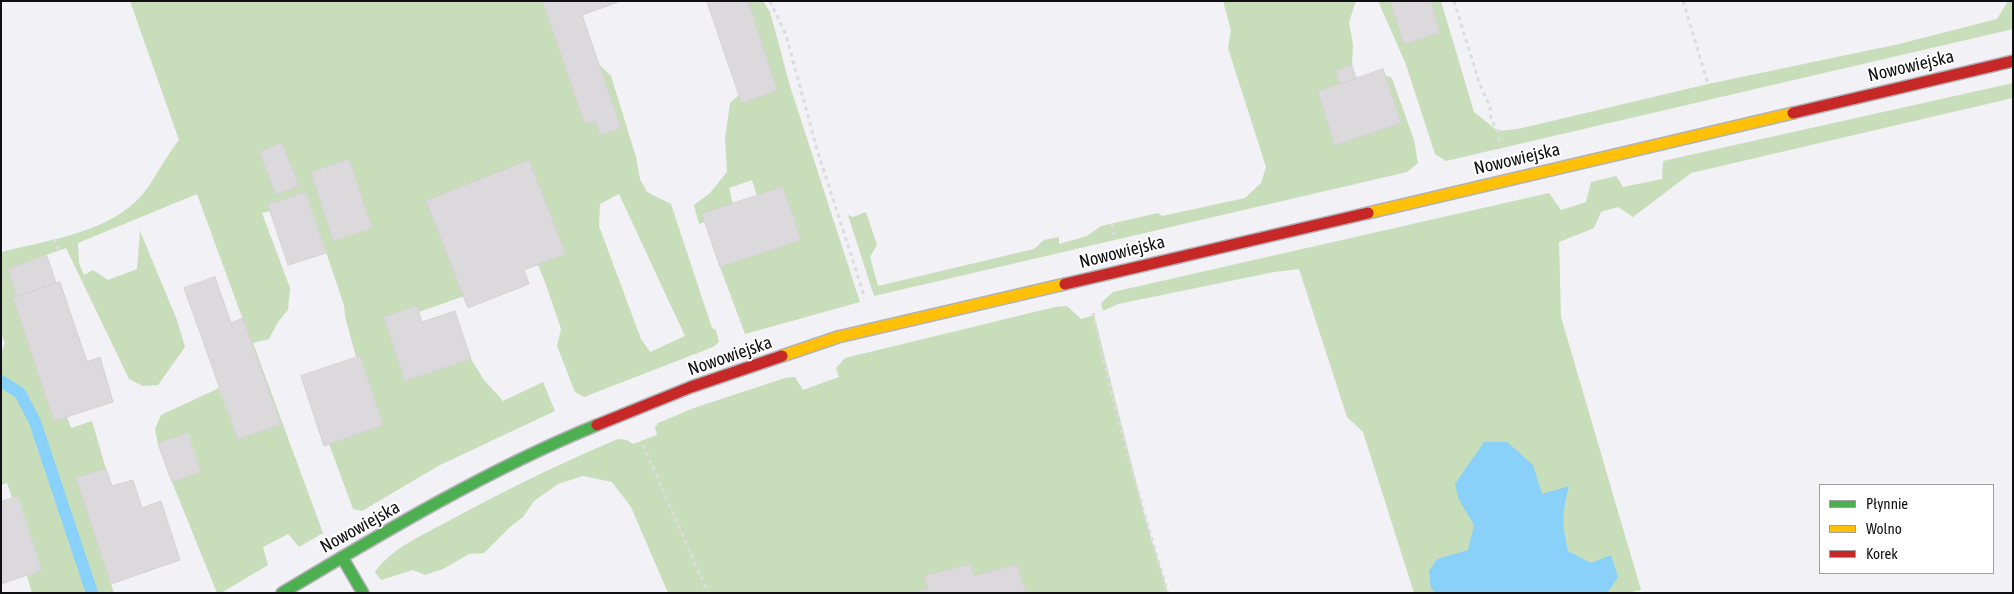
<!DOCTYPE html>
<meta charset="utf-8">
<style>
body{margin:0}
#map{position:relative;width:2014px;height:594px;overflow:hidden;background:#f1f1f6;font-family:"Asap Condensed",sans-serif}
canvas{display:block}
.frame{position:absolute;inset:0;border:2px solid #101014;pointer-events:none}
.legend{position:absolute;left:1819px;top:484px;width:175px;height:90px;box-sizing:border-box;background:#fff;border:1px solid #9f9fa1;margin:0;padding:6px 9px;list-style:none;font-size:15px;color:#101014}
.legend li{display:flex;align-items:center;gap:10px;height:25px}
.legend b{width:25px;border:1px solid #9f9fa1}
</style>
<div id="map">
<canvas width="2014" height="594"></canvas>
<div class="frame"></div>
<ul class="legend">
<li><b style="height:6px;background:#4caf50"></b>Płynnie</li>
<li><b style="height:6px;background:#ffc107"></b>Wolno</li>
<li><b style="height:6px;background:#c62828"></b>Korek</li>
</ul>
</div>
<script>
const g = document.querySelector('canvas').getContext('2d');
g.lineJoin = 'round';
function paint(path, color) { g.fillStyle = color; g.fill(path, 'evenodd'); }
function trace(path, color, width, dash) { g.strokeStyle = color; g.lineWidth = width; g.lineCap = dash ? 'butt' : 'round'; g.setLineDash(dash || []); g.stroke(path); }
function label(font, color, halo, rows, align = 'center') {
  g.font = font + ' "Asap Condensed",sans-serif'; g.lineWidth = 4; g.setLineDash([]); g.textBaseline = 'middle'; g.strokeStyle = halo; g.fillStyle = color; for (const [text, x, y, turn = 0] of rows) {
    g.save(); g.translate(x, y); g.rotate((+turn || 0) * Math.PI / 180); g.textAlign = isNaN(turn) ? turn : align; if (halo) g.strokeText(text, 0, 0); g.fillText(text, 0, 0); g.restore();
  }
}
const green = new Path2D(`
 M 130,1 L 543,1 L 585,123 L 595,121 L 601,135 L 621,128 L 599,64 L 611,76 L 636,157 L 640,179 L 647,192 L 671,204 L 712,328 L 716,330 L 719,342 L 713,347 L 584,397 L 575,392 L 557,346 L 561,329 L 545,282 L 500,172 L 427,201 L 464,296 L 419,312 L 417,306 L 384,317 L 405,381 L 471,359 L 484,380 L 503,401 L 543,382 L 555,411 L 440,465 L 362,511 L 353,509 L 329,444 L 383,425 L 360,356 L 356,357 L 345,316 L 344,305 L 306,193 L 268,205 L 270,211 L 262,213 L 290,288 L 288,310 L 278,322 L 269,339 L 253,343 L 323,533 L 299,547 L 288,534 L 263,547 L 268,565 L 221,593 L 217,593 L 172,482 L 201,472 L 188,433 L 158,444 L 155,429 L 161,415 L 219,388 L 238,439 L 281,424 L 197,194 L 78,243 L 79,263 L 84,275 L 93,270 L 108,280 L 137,269 L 140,231 L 177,320 L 185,347 L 158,385 L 143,386 L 129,379 L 66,248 L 8,269 L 17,297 L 14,298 L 54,421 L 67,417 L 71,428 L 92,421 L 106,469 L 76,478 L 114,593 L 32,593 L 27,576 L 42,570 L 18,497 L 12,498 L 7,483 L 1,485 L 1,353 L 5,343 L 1,333 L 1,252 C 48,240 109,233 142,195 C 156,178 165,157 179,140 ZM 349,160 L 372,228 L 334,241 L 311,172 ZM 619,194 L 685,336 L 650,352 L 641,339 L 599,226 L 600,204 Z
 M 748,1 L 763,1 L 770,12 L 790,86 L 860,302 L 745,334 L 720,267 L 801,240 L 783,187 L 757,196 L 752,180 L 729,188 L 733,204 L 702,214 L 705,222 L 699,224 L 694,205 L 710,193 L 727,172 L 725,138 L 730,103 L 739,95 L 742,103 L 777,90 Z
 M 1223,1 L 1356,1 L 1349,22 L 1353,45 L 1352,65 L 1336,71 L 1340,84 L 1318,92 L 1335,145 L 1401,123 L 1385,75 L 1392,78 L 1414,140 L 1418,163 L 1407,172 L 874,296 L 848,215 L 853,217 L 866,212 L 877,245 L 870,257 L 878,286 L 1034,249 L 1044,240 L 1059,237 L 1059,244 L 1087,236 L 1101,226 L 1158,213 L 1162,216 L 1245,198 L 1261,183 L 1266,167 L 1228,48 L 1231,30 Z
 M 1378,1 L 1391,1 L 1404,44 L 1440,33 L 1431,1 L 1441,1 L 1474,112 L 1498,131 L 1518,129 L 1708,84 L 1899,44 L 1997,19 L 2008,1 L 2013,1 L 2013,29 L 1446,161 L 1435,154 L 1405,62 Z
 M 2013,83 L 2013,98 L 1691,173 L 1633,217 L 1618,207 L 1601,212 L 1594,228 L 1559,242 L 1561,317 L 1641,590 L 1627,593 L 1414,593 L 1363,432 L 1347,417 L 1299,269 L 1274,272 L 1118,304 L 1103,311 L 1101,303 L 1113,292 L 1549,193 L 1561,210 L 1586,202 L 1591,182 L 1616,176 L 1623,187 L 1662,179 L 1663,161 Z
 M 1067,306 L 1081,319 L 1094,315 L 1144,514 L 1168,593 L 668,593 L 631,507 L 612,482 L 583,476 L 558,484 L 534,501 L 523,517 L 511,526 L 484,553 L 469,554 L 443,569 L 425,575 L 413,570 L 381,580 L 375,572 C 391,549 419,537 443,524 C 500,493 558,464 618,439 L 627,440 L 633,444 L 657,435 L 655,428 L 658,423 L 694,408 L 785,378 L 795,377 L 803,390 L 839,377 L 836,368 L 845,358 L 1055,307 Z`);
const water = new Path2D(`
 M 1484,442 L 1507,442 L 1533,465 L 1542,494 L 1569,486 C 1562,511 1562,526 1568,551 L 1591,563 L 1611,555 L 1618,577 L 1607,593 L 1436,593 L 1431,588 L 1429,571 L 1437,559 L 1468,550 L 1474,525 L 1459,500 L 1455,484 Z`);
const stream = new Path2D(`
 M 1,381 L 20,393 L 35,422 L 92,593`);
const building = new Path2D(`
 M 543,1 L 621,1 L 582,15 L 621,128 L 600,135 L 595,121 L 585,124 Z
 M 707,1 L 748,1 L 777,90 L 742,103 Z
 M 1391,1 L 1431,1 L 1440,33 L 1404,44 Z
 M 1352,65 L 1356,79 L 1340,84 L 1336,71 Z
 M 1383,69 L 1401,123 L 1335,145 L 1318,92 Z
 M 282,143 L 299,186 L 276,195 L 259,152 Z
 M 349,159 L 372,228 L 333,241 L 311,172 Z
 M 529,160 L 566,254 L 524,270 L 529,284 L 468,308 L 426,201 Z
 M 783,187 L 801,240 L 720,267 L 702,214 Z
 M 305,192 L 326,253 L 288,265 L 268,205 Z
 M 47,256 L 56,283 L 17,297 L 8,269 Z
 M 215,277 L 231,323 L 243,318 L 281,425 L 238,439 L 184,288 Z
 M 60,282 L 87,362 L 100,357 L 113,402 L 54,421 L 13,298 Z
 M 417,306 L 422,322 L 455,311 L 471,359 L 405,381 L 384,317 Z
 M 360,356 L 383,425 L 324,446 L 301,376 Z
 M 187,433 L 201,472 L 172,482 L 158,444 Z
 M 106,469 L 112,486 L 133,480 L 142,508 L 161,501 L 180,560 L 111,584 L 76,478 Z
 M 17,497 L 42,570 L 1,584 L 1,502 Z
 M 971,564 L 974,576 L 1017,564 L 1026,593 L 912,593 L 928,588 L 924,576 Z`);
const path = new Path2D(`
 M 770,1 L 786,35 L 818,153 L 864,295
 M 1454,1 L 1479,82 L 1490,107 L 1491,120 L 1498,131 L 1500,145
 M 1683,1 L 1708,84
 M 1112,224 L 1114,235
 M 54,239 L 59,251
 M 1093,313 C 1113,407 1140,500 1168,593
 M 643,445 L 708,593`);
const fast = new Path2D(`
 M 342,557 L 363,593
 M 282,593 C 382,533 489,469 597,425`);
const slow = new Path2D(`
 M 1368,213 L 1793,113
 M 782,356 L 838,337 L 1065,284`);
const jam = new Path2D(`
 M 1793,113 L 2013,61
 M 1065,284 L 1368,213
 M 597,425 L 691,387 L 782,356`);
const streetNames = [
 ["Nowowiejska",1911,66,-13],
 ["Nowowiejska",1517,159,-13],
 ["Nowowiejska",1122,252,-14],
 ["Nowowiejska",730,356,-19],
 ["Nowowiejska",360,527,-29]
];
paint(green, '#c8ddb9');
paint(water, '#8ad1fa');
trace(stream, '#8ad1fa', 12);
paint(building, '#dbd9db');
trace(building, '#d3d1d2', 1);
trace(fast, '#b2b2b6', 14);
trace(slow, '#b2b2b6', 14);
trace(jam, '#b2b2b6', 14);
trace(path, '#dbdcdd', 3, [4, 4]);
trace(fast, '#4caf50', 11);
trace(slow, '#ffc107', 11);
trace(jam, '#c62828', 11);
label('18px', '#101014', '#fff', streetNames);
</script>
